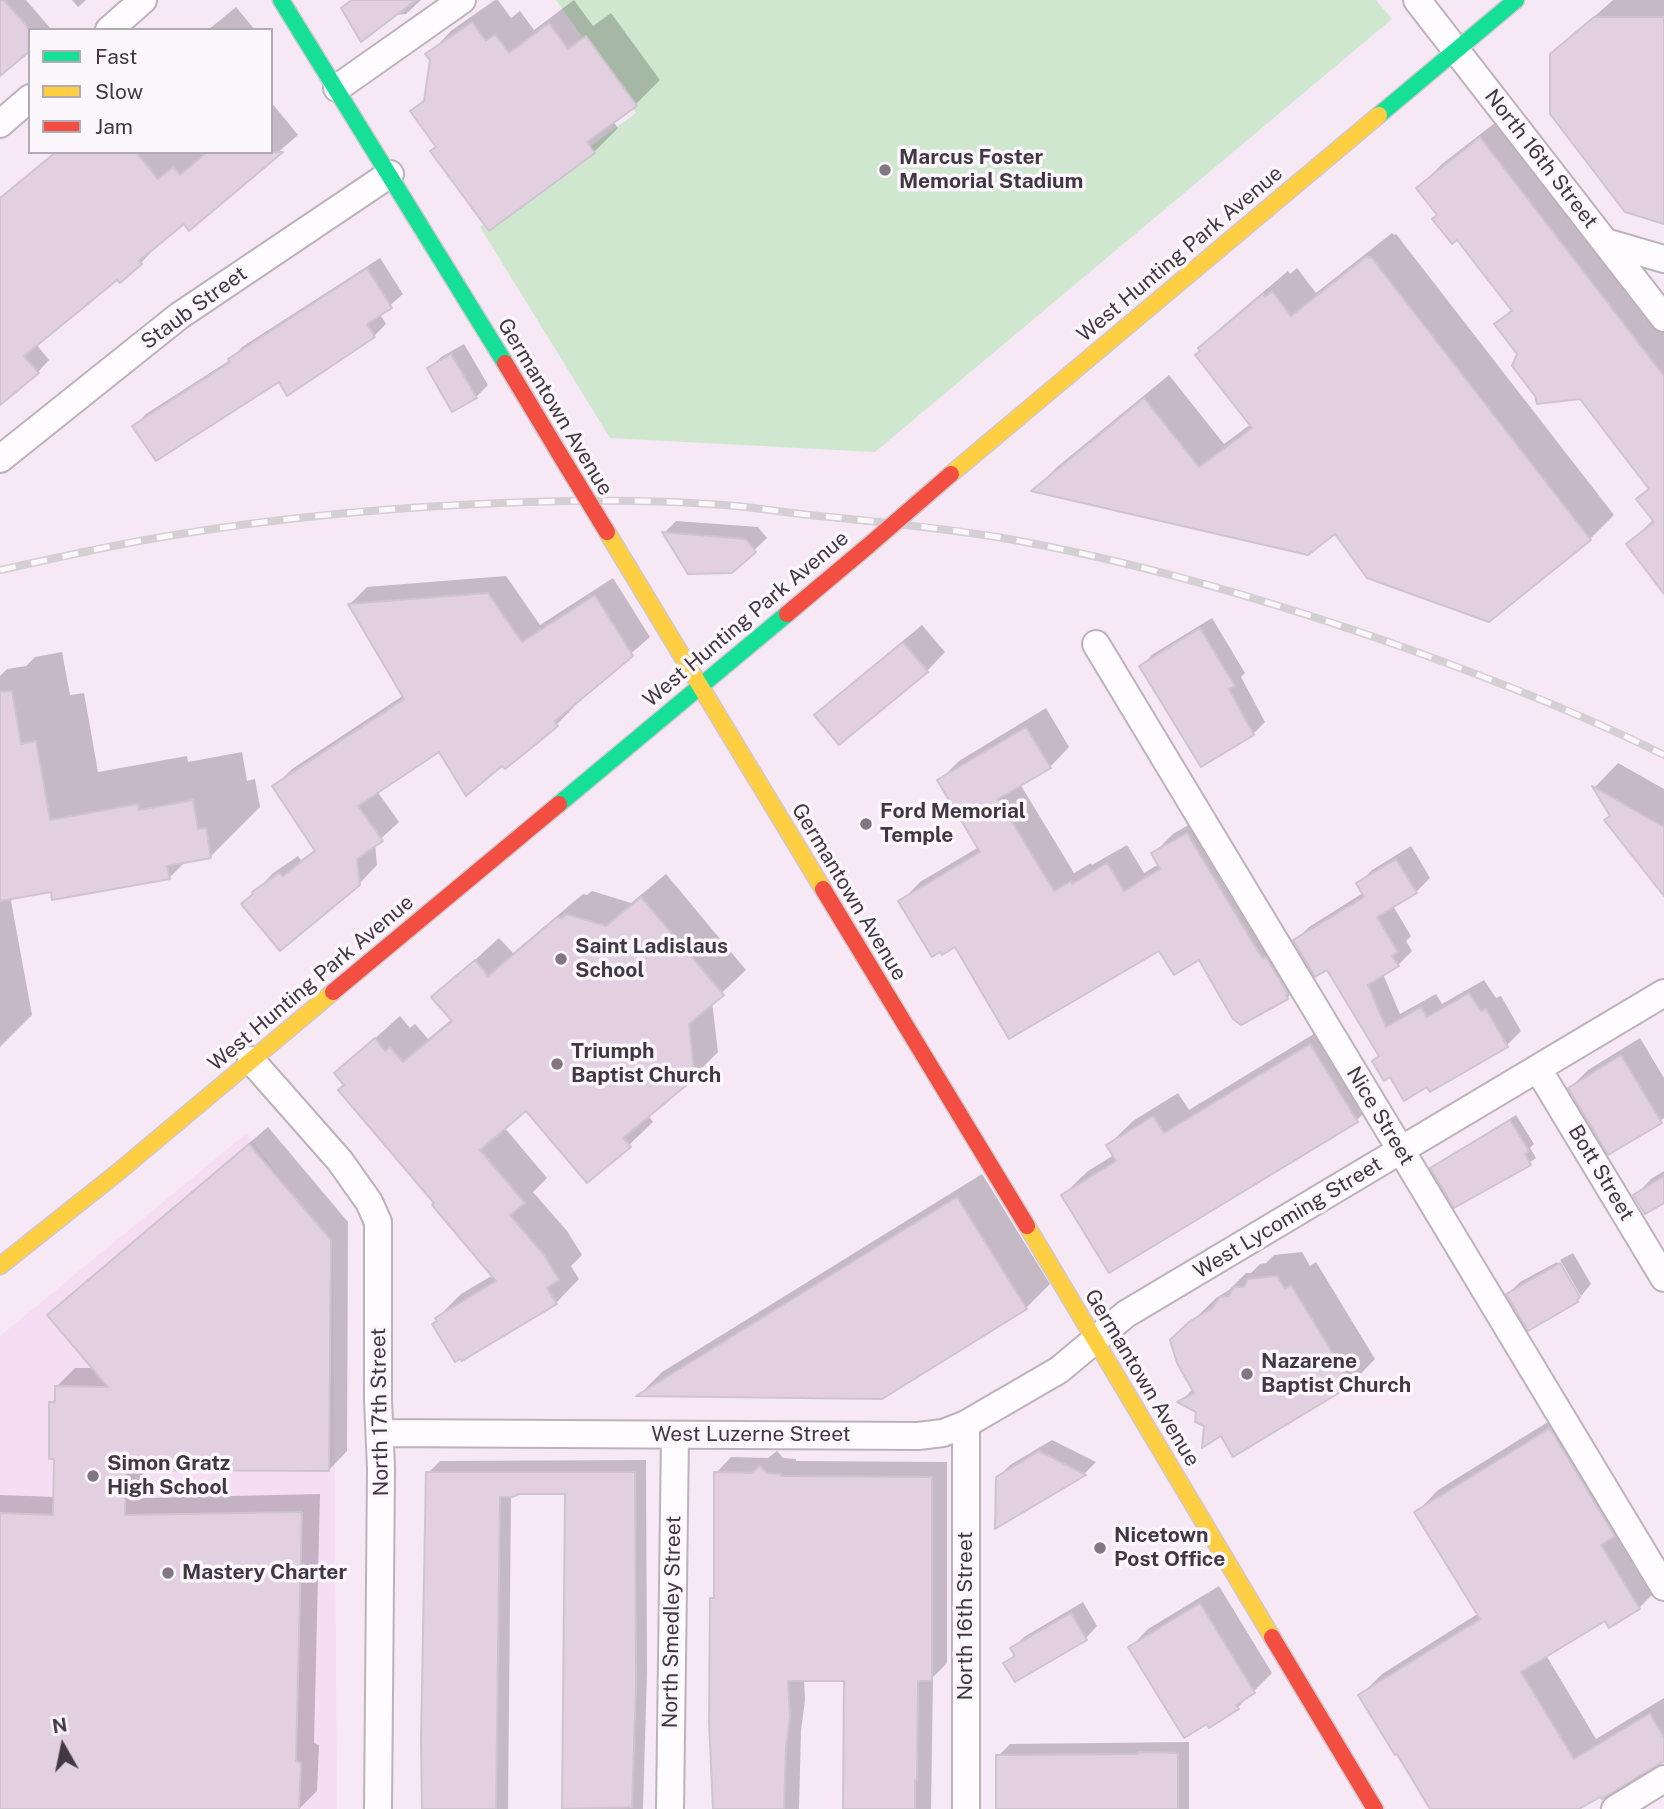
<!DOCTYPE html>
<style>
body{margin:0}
#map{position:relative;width:1664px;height:1809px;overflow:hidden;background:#f6e8f5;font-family:"Public Sans",sans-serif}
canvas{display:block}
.legend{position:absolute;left:28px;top:28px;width:245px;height:126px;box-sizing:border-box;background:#fcf7fc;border:2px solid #b2abb2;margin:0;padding:9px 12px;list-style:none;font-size:21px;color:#423842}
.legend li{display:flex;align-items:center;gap:14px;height:35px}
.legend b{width:35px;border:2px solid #b2abb2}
.north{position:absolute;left:28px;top:1711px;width:70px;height:70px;-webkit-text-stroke:5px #fcf7fc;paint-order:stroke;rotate:351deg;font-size:19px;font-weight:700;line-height:28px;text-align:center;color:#423842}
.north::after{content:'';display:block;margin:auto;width:24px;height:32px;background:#423842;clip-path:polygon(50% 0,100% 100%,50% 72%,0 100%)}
</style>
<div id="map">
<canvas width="1664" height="1809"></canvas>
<ul class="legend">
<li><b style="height:9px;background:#16e098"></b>Fast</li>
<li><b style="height:9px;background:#ffcf43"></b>Slow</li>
<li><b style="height:9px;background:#f24e42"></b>Jam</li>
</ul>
<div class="north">N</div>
</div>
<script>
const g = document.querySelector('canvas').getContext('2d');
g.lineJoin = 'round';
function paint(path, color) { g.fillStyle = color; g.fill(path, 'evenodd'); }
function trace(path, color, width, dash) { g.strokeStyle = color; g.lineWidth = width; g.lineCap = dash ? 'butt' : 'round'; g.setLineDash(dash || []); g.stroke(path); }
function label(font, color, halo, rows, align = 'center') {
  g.font = font + ' "Public Sans",sans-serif'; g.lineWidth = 7; g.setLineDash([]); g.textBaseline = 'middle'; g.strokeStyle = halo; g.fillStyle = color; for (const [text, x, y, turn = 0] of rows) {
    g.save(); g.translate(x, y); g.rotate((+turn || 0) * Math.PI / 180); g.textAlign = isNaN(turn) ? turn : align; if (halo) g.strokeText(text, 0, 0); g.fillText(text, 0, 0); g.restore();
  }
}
const built = new Path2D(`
 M 247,1133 L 333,1249 L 337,1809 L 0,1809 L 0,1336 Z`);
const green = new Path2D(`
 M 556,0 L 1376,0 L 1392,19 L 875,452 L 610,438 L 480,227 L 636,113 Z`);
const shadow = new Path2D(`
 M 0,0 L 2,2 L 5,0 L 26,0 L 51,29 L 30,30 L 0,73 Z
 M 72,0 L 86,0 L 78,7 Z
 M 351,0 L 421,0 L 406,14 L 395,15 L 343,8 Z
 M 495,0 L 498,0 L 511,18 L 520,11 L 534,30 L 574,0 L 593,26 L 611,13 L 660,80 L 636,104 L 613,121 L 618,128 L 594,152 L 437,146 L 412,112 L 426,97 L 431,60 L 428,55 L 452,30 Z
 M 1613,0 L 1664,0 L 1664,222 L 1552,54 Z
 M 236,7 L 255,30 L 208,30 Z
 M 271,102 L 298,135 L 189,229 L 184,222 L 151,249 L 152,251 L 141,263 L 118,278 L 36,344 L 49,360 L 38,372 L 0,397 L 0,199 L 57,152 L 271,152 Z
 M 1505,115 L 1664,320 L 1664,591 L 1628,544 L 1654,519 L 1638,499 L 1650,487 L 1581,397 L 1519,353 L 1497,325 L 1512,309 L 1418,188 L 1442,164 Z
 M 1392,233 L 1394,235 L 1396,234 L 1614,515 L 1590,539 L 1335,531 L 1034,490 L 1057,467 L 1169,375 L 1224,444 L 1251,424 L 1200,348 L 1225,324 L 1288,271 L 1290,274 L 1297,268 L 1316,293 Z
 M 380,258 L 403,294 L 380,314 L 386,324 L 374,336 L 279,380 L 134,426 L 146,414 L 230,360 L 242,347 Z
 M 464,344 L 488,385 L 476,397 L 429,369 L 441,357 Z
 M 676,521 L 758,527 L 767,538 L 732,571 L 664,533 Z
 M 506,576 L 540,625 L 613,578 L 650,637 L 573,704 L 574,707 L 556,725 L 440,749 L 377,791 L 399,822 L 375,844 L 377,865 L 359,884 L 255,893 L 272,874 L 298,856 L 301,860 L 316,849 L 274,787 L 292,769 L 404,695 L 350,604 L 367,587 Z
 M 1212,618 L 1245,673 L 1241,677 L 1265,722 L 1253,734 L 1141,666 L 1153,654 Z
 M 922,625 L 945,652 L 927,671 L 816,715 L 835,697 Z
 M 62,652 L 70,695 L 84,693 L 98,772 L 187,756 L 188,762 L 242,752 L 247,781 L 255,779 L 260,807 L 210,857 L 186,861 L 169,878 L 52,890 L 15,897 L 11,901 L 32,1015 L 0,1047 L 0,676 L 7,669 L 26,666 L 35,657 Z
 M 1046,708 L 1069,747 L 1050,767 L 1020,784 L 1074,873 L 1091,863 L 1092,865 L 1127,845 L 1144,873 L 1159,864 L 1153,854 L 1173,834 L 1207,814 L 1306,978 L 1287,998 L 1200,957 L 1160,949 L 956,945 L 901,902 L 920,882 L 979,847 L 939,781 L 959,761 Z
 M 1618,763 L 1664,789 L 1664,893 L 1611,815 L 1595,787 Z
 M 1411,846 L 1430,878 L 1416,892 L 1393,906 L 1411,936 L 1406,941 L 1412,951 L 1398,965 L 1383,974 L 1400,1014 L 1436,994 L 1442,1004 L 1484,980 L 1496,998 L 1501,996 L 1521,1031 L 1507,1045 L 1428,1085 L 1380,1055 L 1327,968 L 1295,941 L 1309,927 L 1363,893 L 1358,884 L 1372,870 Z
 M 666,874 L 746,970 L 712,1002 L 718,1052 L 694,1076 L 648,1115 L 653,1122 L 629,1145 L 526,1108 L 504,1127 L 547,1178 L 533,1192 L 567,1231 L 582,1255 L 571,1266 L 579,1279 L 556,1303 L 438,1320 L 437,1318 L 461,1294 L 493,1275 L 336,1073 L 400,1016 L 410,1028 L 415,1024 L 428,1039 L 452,1019 L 434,997 L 499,938 L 513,953 L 583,894 L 587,895 L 592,891 L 631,903 Z
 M 1335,1021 L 1381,1096 L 1357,1120 L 1063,1195 L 1088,1171 L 1114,1155 L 1108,1145 L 1133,1121 L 1178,1093 L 1189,1110 Z
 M 1640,1038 L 1664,1078 L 1664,1118 L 1609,1153 L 1570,1088 L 1588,1070 Z
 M 1516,1115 L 1534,1144 L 1530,1148 L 1536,1158 L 1507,1178 L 1438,1163 Z
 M 268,1127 L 348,1222 L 347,1451 L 329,1470 L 143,1468 L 143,1498 L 320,1494 L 314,1743 L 319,1745 L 317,1791 L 299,1809 L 0,1809 L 0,1495 L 56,1497 L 56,1457 L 51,1403 L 57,1397 L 57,1386 L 75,1368 L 95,1368 L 49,1315 L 67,1297 Z
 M 1664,1171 L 1664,1201 L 1636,1195 L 1651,1179 Z
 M 982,1174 L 1050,1284 L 1026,1308 L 640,1394 L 662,1372 Z
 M 1302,1252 L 1310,1266 L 1316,1262 L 1375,1359 L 1351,1384 L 1222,1434 L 1206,1425 L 1197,1411 L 1180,1402 L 1194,1388 L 1172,1341 L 1216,1298 L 1229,1290 L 1246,1273 L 1251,1273 L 1260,1264 L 1266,1263 L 1274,1255 Z
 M 1573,1253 L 1591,1284 L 1581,1296 L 1560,1260 Z
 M 1557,1262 L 1580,1297 L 1577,1300 L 1508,1294 L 1520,1282 Z
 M 1572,1407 L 1635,1513 L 1623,1524 L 1661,1586 L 1639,1608 L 1610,1625 L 1606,1618 L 1546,1655 L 1596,1739 L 1664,1698 L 1664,1759 L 1575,1809 L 1431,1809 L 1360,1696 L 1382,1674 L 1479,1613 L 1417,1512 L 1438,1490 Z
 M 1052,1440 L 1096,1462 L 1085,1473 L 997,1526 L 998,1477 L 1010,1465 Z
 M 777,1451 L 783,1458 L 796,1459 L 796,1461 L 947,1462 L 947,1663 L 933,1677 L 931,1809 L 845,1809 L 846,1679 L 804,1679 L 805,1700 L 801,1731 L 799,1809 L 714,1809 L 712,1599 L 716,1595 L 716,1473 L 731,1457 L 768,1458 Z
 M 646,1460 L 647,1673 L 643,1809 L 563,1809 L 566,1492 L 519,1492 L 511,1495 L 508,1809 L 424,1809 L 428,1473 L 440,1461 Z
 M 1219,1586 L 1272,1673 L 1237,1708 L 1130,1648 L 1148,1629 Z
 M 1083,1602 L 1097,1626 L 1086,1638 L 1005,1664 L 1015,1654 L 1012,1649 L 1024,1637 Z
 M 1189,1742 L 1189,1809 L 997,1809 L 998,1756 L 1010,1744 Z`);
const building = new Path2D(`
 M 0,0 L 4,0 L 30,30 L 30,51 L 0,76 Z
 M 352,0 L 416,0 L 361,42 L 341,8 Z
 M 1594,17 L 1664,17 L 1664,224 L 1625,212 L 1550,114 L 1550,54 Z
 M 472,22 L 486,41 L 495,34 L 509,53 L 549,23 L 568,49 L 586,36 L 637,106 L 587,142 L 595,153 L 489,231 L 430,151 L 436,147 L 410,111 L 424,101 L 430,60 L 425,54 Z
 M 1480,137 L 1664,376 L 1664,594 L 1626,544 L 1654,522 L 1636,499 L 1649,489 L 1580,399 L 1537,404 L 1535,396 L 1512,366 L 1517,354 L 1494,324 L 1512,311 L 1457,240 L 1452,244 L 1432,219 L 1437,215 L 1416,188 Z
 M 56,152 L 136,152 L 158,179 L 173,167 L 180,175 L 207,152 L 283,152 L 189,231 L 184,224 L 139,261 L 142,264 L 120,283 L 117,280 L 24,356 L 39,373 L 0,405 L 0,198 Z
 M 1367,256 L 1369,258 L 1371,257 L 1591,540 L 1489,622 L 1367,578 L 1335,534 L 1308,555 L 1031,491 L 1144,398 L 1199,467 L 1252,428 L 1195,355 L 1200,351 L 1198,348 L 1263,294 L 1265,297 L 1272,291 L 1291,316 Z
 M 367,268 L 392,308 L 367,324 L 375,337 L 287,396 L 279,382 L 156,461 L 132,426 L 230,362 L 228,359 Z
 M 451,354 L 477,398 L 452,412 L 427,368 Z
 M 662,532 L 746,539 L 756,552 L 732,573 L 688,574 Z
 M 488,593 L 522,642 L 595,595 L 633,656 L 555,721 L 558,726 L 535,745 L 505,769 L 502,766 L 466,796 L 439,752 L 358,806 L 383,841 L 357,859 L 360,885 L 280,951 L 241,904 L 253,894 L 252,892 L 279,873 L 283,876 L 315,851 L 272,786 L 404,699 L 348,604 Z
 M 1200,628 L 1235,686 L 1229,689 L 1254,735 L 1201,767 L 1139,666 Z
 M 903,642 L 928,672 L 839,745 L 814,715 Z
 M 12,691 L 21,744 L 36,741 L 50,820 L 138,804 L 139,810 L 193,800 L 198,829 L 206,828 L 211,858 L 167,866 L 170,879 L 52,900 L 51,892 L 0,901 L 0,692 Z
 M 1026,727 L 1051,768 L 998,799 L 1054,891 L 1071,881 L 1072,884 L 1107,863 L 1124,891 L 1160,869 L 1151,853 L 1187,833 L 1258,951 L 1263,959 L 1266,957 L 1288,994 L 1286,995 L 1288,999 L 1241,1025 L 1233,1019 L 1199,960 L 1174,975 L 1159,951 L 1009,1039 L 955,947 L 942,955 L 940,952 L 932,957 L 898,901 L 980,852 L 937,780 Z
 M 1592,786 L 1664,827 L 1664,896 L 1604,820 L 1610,816 Z
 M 1396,859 L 1417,893 L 1377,917 L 1398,952 L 1392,956 L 1399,966 L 1368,985 L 1386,1027 L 1421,1007 L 1427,1017 L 1469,993 L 1481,1011 L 1486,1009 L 1508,1047 L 1430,1092 L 1427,1087 L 1404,1101 L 1390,1077 L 1384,1081 L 1372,1061 L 1379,1056 L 1327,970 L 1315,977 L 1293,940 L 1364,897 L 1356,883 Z
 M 641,897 L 724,995 L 689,1024 L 695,1078 L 623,1138 L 631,1147 L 587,1183 L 526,1111 L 480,1150 L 525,1203 L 510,1215 L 544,1255 L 559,1280 L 547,1288 L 557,1304 L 462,1361 L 460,1359 L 455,1362 L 432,1324 L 437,1321 L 435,1318 L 496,1281 L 432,1205 L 434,1203 L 338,1090 L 344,1085 L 334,1073 L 375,1038 L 385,1051 L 390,1047 L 403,1062 L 452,1021 L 431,997 L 475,960 L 488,976 L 557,917 L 562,918 L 566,914 L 606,926 Z
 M 1310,1044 L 1358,1122 L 1109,1273 L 1061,1195 L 1116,1161 L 1106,1145 L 1153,1116 L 1164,1133 Z
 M 1621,1055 L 1662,1123 L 1608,1155 L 1568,1088 Z
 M 1510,1120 L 1529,1151 L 1525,1154 L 1531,1165 L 1454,1208 L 1430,1168 Z
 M 249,1144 L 331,1240 L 329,1471 L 126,1470 L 125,1515 L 302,1512 L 296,1761 L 301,1763 L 299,1809 L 0,1809 L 0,1513 L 53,1515 L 54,1459 L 49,1459 L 49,1402 L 55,1402 L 55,1386 L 108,1387 L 47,1315 Z
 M 1664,1176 L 1664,1203 L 1645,1214 L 1633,1195 Z
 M 957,1197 L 1027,1309 L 882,1399 L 636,1396 Z
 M 1560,1263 L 1580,1297 L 1577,1300 L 1578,1302 L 1528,1331 L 1506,1294 Z
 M 1277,1276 L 1285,1289 L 1291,1285 L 1352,1385 L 1233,1457 L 1221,1436 L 1202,1448 L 1204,1426 L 1195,1422 L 1196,1412 L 1177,1402 L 1194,1393 L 1177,1363 L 1170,1340 L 1189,1322 L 1212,1308 L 1220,1297 L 1229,1296 L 1234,1287 L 1244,1287 L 1248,1279 Z
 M 1550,1428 L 1615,1536 L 1601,1545 L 1640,1609 L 1609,1628 L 1605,1621 L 1521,1672 L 1574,1759 L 1650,1713 L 1664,1738 L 1664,1761 L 1602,1799 L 1600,1797 L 1579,1809 L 1430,1809 L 1397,1754 L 1395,1755 L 1358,1695 L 1480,1619 L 1414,1512 Z
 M 1039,1451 L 1086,1475 L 995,1529 L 996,1477 Z
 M 760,1466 L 767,1473 L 781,1474 L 781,1476 L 932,1477 L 932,1681 L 918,1681 L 917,1780 L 915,1780 L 915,1809 L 843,1809 L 844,1681 L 788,1681 L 790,1717 L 786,1748 L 784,1809 L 713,1809 L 709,1721 L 710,1598 L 714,1598 L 714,1472 L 751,1473 Z
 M 426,1472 L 635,1472 L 636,1686 L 632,1807 L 562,1809 L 565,1494 L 519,1494 L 512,1497 L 500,1497 L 496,1809 L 422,1809 L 421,1740 Z
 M 1200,1603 L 1255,1693 L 1236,1705 L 1239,1709 L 1209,1728 L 1207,1724 L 1184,1738 L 1128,1647 Z
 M 1071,1613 L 1087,1640 L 1015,1682 L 1003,1663 L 1015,1656 L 1010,1648 Z
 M 1138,1752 L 1178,1753 L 1178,1809 L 996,1809 L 996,1755 L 1138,1754 Z`);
const street = new Path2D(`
 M 1417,0 L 1664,318
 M 109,30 L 143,0
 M 337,88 L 462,0
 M 0,124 L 30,98
 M 1605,242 L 1664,259
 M 0,459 L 179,316 L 390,174
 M 1096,644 L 1664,1587
 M 251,1060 L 340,1161 L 369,1202 L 378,1222 L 378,1400 L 381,1468 L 378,1809
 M 1538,1069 L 1664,1278
 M 380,1433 L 918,1436 L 943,1433 L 966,1424 L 1059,1370 L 1126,1314 L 1664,993
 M 670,1809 L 675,1435
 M 966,1809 L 966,1424
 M 1615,1809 L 1664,1779`);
const fast = new Path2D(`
 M 281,0 L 505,363
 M 1379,115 L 1516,0
 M 559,804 L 787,614`);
const slow = new Path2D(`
 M 951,474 L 1379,115
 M 607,532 L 823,889
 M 1027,1226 L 1272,1637
 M 0,1266 L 117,1173 L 333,992`);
const jam = new Path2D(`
 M 505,363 L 559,453
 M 787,614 L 868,546
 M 823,889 L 1027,1226
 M 333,992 L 559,804
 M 1272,1637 L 1375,1809`);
const rail = new Path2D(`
 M 0,570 C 56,558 112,545 168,536 C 287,516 407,506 527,502 C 592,500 659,500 724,505 C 753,507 781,512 810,515 C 872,521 935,527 997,537 C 1138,561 1276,602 1411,650 C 1497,681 1582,714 1664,755`);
const jamBridge = new Path2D(`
 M 559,453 L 607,532
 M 868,546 L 951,474`);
const markers = [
 [885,170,7,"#817681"],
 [866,824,7,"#817681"],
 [561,959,7,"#817681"],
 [557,1064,7,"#817681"],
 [1247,1374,7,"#817681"],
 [93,1476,7,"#817681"],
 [1100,1548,7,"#817681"],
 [168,1573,7,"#817681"]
];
const poiNames = [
 ["Marcus Foster",899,158],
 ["Memorial Stadium",899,182],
 ["Ford Memorial",880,812],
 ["Temple",880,836],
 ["Saint Ladislaus",575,947],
 ["School",575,971],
 ["Triumph",571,1052],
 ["Baptist Church",571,1076],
 ["Nazarene",1261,1362],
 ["Baptist Church",1261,1386],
 ["Simon Gratz",107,1464],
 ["High School",107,1488],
 ["Nicetown",1114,1536],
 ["Post Office",1114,1560],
 ["Mastery Charter",182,1573]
];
const streetNames = [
 ["North 16th Street",1541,159,52],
 ["West Hunting Park Avenue",1180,254,-40],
 ["Staub Street",194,308,-36],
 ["Germantown Avenue",555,407,59],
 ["West Hunting Park Avenue",746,619,-40],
 ["Germantown Avenue",849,892,59],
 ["West Hunting Park Avenue",311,983,-40],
 ["Nice Street",1380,1116,59],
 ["Bott Street",1601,1173,59],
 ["West Lycoming Street",1288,1218,-31],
 ["Germantown Avenue",1142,1378,59],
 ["North 17th Street",380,1412,-91],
 ["West Luzerne Street",751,1435],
 ["North 16th Street",966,1616,-90],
 ["North Smedley Street",672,1622,-89]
];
paint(built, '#f5def4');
paint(green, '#d0e7cf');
paint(shadow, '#0003');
paint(building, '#e2d0e1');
trace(building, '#cec4ce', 2);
trace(street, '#bdb2bc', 30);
trace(fast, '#cfc8ce', 19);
trace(slow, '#cfc8ce', 19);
trace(jam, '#cfc8ce', 19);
trace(street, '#fefcfe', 26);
trace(fast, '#16e098', 16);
trace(slow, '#ffcf43', 16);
trace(jam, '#f24e42', 16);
trace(rail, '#d3cfd3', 8);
trace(rail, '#fcf7fc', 5, [16]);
trace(jamBridge, '#cfc8ce', 19, []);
trace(jamBridge, '#f24e42', 16);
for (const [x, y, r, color] of markers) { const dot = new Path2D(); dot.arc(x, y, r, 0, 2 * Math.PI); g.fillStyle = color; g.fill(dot); trace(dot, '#fcf7fc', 2.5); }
label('bold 21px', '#423842', '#fcf7fc', poiNames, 'left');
label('21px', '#423842', '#fcf7fc', streetNames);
</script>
